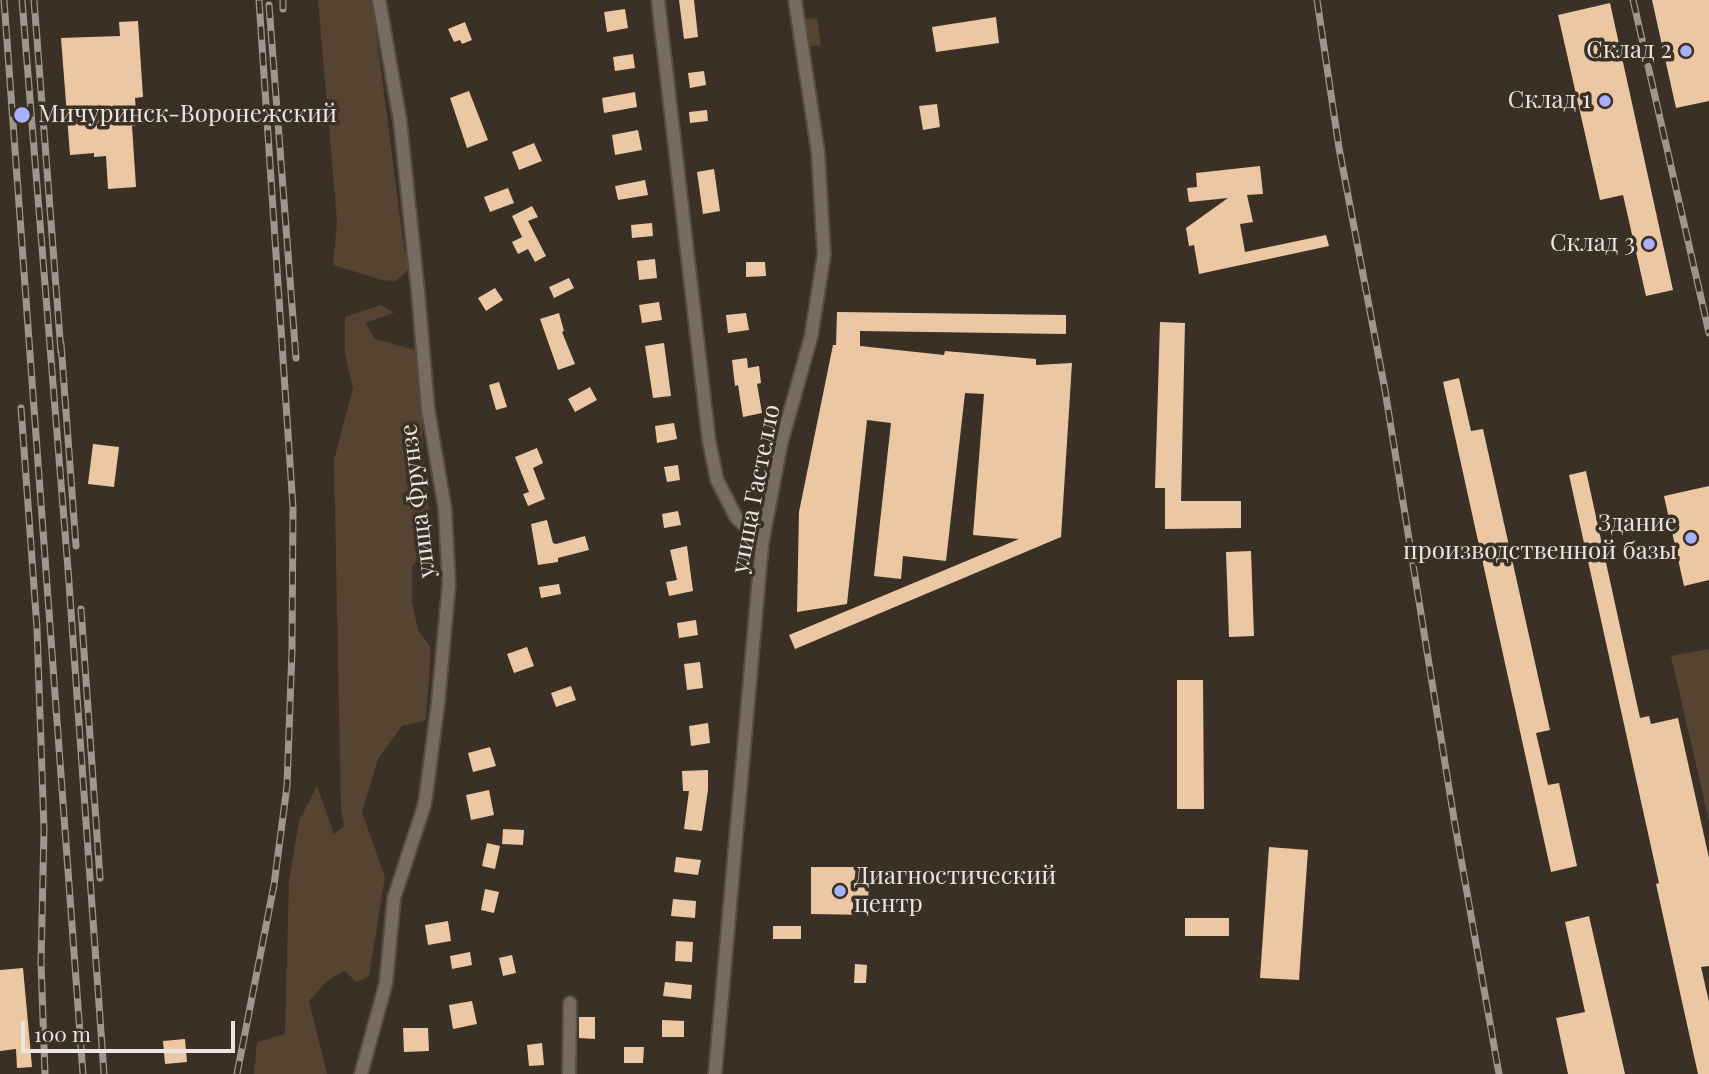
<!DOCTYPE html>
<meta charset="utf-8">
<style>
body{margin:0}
#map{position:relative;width:1709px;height:1074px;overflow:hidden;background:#3a3025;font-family:"Playfair Display",serif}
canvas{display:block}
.scale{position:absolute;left:21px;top:1021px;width:214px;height:32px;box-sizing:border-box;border:4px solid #ece5de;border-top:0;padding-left:9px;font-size:21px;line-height:24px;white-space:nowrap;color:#ece5de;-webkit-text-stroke:5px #3a3025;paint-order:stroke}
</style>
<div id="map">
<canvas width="1709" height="1074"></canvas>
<div class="scale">100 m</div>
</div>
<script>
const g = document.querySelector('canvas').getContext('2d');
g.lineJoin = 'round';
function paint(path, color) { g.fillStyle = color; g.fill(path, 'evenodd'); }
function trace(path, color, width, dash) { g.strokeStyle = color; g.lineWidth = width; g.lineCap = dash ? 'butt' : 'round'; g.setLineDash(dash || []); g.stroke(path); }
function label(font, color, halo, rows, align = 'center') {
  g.font = font + ' "Playfair Display",serif'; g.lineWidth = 7; g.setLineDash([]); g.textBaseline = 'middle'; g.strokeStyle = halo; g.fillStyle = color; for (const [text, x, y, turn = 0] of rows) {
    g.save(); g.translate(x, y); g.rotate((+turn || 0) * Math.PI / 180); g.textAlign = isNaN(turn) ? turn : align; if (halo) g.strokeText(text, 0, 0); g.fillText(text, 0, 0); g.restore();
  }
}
const green = new Path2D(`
 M 318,0 L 372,0 L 404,248 L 410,268 L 396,281 L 382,280 L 333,265 L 337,221 Z
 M 817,18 L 821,45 L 809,47 L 805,19 Z
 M 381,305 L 394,313 L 365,323 L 375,339 L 419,351 L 423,451 L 432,538 L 412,567 L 412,602 L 418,630 L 431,648 L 426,720 L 402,726 L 378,759 L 362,812 L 385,877 L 369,976 L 356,982 L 345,971 L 328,980 L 309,1001 L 327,1074 L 254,1074 L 257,1042 L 285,1034 L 289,881 L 299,821 L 317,786 L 334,834 L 344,826 L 341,810 L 334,460 L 353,388 L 345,355 L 345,317 Z
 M 1709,649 L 1709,821 L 1671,656 Z`);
const building = new Path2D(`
 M 679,0 L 694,0 L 698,37 L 684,39 Z
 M 1652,0 L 1709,0 L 1709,101 L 1676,108 Z
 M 1610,3 L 1673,290 L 1646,296 L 1623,195 L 1600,200 L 1558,15 Z
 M 625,9 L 628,28 L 607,32 L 604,12 Z
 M 996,17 L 999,43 L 936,52 L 932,27 Z
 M 138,21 L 143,97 L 135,98 L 137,125 L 132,126 L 136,187 L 108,189 L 106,156 L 94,157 L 94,153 L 70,155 L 61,38 L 120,36 L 119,22 Z
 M 465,22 L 472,40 L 462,44 L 460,40 L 454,42 L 448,29 Z
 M 633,54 L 635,68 L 615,71 L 613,57 Z
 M 704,71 L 706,85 L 690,88 L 688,73 Z
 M 469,91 L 488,140 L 467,148 L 450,98 Z
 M 635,92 L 637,107 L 604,113 L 602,98 Z
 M 937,104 L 940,127 L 923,130 L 919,106 Z
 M 707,110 L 708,121 L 690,123 L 689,112 Z
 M 638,130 L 642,150 L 615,155 L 612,135 Z
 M 534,143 L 542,161 L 519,170 L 512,152 Z
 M 1260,166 L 1263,194 L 1247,195 L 1253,222 L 1240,224 L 1245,252 L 1326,235 L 1329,246 L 1199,274 L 1194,245 L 1189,246 L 1186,228 L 1228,198 L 1189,202 L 1187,188 L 1197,187 L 1196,173 Z
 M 714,169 L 720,211 L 703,214 L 697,172 Z
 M 645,180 L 648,195 L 618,200 L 615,186 Z
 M 508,188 L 514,203 L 490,212 L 484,197 Z
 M 532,206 L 538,217 L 528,221 L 546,256 L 535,262 L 528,249 L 518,254 L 512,242 L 522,237 L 512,216 Z
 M 652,223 L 653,236 L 632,238 L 631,225 Z
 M 655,259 L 657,278 L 639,280 L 637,261 Z
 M 746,262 L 765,262 L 766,276 L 746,277 Z
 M 569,278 L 574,288 L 554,298 L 549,287 Z
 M 495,288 L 503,300 L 486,311 L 478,298 Z
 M 659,302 L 662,320 L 642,323 L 639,305 Z
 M 837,312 L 1066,315 L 1066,334 L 860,331 L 860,346 L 944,355 L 945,351 L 1036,359 L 1036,365 L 1072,363 L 1061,537 L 795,649 L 789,635 L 1019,539 L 973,535 L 984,394 L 965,393 L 946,561 L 903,556 L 901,579 L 874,576 L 891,423 L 867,420 L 847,604 L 797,612 L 799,512 L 833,345 L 836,345 Z
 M 559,313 L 564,331 L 562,332 L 575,364 L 558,370 L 540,319 Z
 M 746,313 L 749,330 L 728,333 L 726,315 Z
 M 1160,322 L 1185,323 L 1181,501 L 1241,501 L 1241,528 L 1165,529 L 1165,488 L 1155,488 Z
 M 664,343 L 671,396 L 653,398 L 645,346 Z
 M 747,358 L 748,368 L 759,366 L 761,383 L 757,384 L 762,413 L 743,417 L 738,385 L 735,386 L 732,360 Z
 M 1459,378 L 1471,431 L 1483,429 L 1550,730 L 1536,733 L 1548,785 L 1559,783 L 1577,866 L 1551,872 L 1443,382 Z
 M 499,382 L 507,407 L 496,410 L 489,385 Z
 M 590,387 L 597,400 L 575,412 L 568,399 Z
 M 674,423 L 677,439 L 657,443 L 655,426 Z
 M 93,444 L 119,447 L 114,487 L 88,484 Z
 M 537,448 L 543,463 L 533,468 L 545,499 L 528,506 L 523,494 L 529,492 L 515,457 Z
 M 678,465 L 680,480 L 667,482 L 664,467 Z
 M 1586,471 L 1640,718 L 1649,716 L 1651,724 L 1678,718 L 1709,858 L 1709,966 L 1701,967 L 1709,1002 L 1709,1074 L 1698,1074 L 1656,884 L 1659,883 L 1569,475 Z
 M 1709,486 L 1709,580 L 1684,586 L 1664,496 Z
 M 678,511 L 681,525 L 664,528 L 662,514 Z
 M 547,520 L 553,543 L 556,544 L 585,536 L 589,550 L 558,558 L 558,562 L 538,565 L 531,524 Z
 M 687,546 L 693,591 L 669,596 L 666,582 L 677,580 L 670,550 Z
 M 1251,551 L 1254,636 L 1229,637 L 1226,552 Z
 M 559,584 L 561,594 L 541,598 L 539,587 Z
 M 696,620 L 698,635 L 679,638 L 677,623 Z
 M 527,647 L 534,666 L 514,673 L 507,654 Z
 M 700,662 L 703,688 L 687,690 L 684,664 Z
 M 1177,680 L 1203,680 L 1204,809 L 1177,809 Z
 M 571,686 L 576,700 L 556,707 L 551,693 Z
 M 708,723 L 710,743 L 691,746 L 689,726 Z
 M 490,747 L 496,766 L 473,772 L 468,753 Z
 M 708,770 L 708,790 L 702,831 L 684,829 L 689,791 L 683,791 L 682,771 Z
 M 489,790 L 494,815 L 471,820 L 466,795 Z
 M 503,829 L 524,830 L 523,845 L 502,844 Z
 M 487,843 L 500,846 L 495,869 L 482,866 Z
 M 1269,847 L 1308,850 L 1299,980 L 1260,978 Z
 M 676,857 L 701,860 L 698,875 L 674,872 Z
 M 811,867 L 869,867 L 868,915 L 811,914 Z
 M 485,889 L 499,892 L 494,913 L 481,910 Z
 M 673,899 L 696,901 L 695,918 L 671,916 Z
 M 1589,916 L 1625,1074 L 1568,1074 L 1556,1018 L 1585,1012 L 1565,922 Z
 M 1185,918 L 1229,918 L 1229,936 L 1185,936 Z
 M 448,921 L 451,941 L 428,945 L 425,925 Z
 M 773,926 L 801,926 L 801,939 L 773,939 Z
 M 676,941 L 693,942 L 692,962 L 675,961 Z
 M 470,952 L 472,965 L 452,969 L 450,956 Z
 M 512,955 L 516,973 L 503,976 L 499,958 Z
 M 855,964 L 867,965 L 866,983 L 854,983 Z
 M 23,968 L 32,1067 L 17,1068 L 16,1049 L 0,1051 L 0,970 Z
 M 665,982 L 692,985 L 691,999 L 663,996 Z
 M 472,1001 L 477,1024 L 453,1029 L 449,1005 Z
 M 579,1017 L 595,1017 L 595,1039 L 579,1038 Z
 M 662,1020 L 684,1021 L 684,1037 L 662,1037 Z
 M 403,1028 L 428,1028 L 429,1051 L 404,1052 Z
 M 185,1039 L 187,1062 L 165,1064 L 163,1041 Z
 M 542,1043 L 544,1065 L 529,1066 L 527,1045 Z
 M 624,1047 L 644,1047 L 643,1063 L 624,1063 Z`);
const minor = new Path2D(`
 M 658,0 L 709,441 L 717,480 L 736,517 L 762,544
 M 361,1074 L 386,983 L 394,898 L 425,803 L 438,703 L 449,584 L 445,509 L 428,409 L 418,292 L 400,120 L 379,0
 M 569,1074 L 570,1003
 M 715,1074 L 762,544 L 781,444 L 811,337 L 824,255 L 818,152 L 795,0`);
const rail = new Path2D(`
 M 4,0 L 83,1074
 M 22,0 L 68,569 L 104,1074
 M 34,0 L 61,352
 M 283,0 L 283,9
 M 1317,0 L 1339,148 L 1385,390 L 1454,819 L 1499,1074
 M 1633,0 L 1709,333
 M 269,5 L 296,358
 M 61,344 L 76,546
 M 21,408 L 37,628 L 44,830 L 41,963 L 45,1074
 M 81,609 L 100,878
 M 237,1074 L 274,885 L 287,786 L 292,650 L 293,508 L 259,0`);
const markers = [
 [1686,51,7,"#a7b1fc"],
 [1605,101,7,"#a7b1fc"],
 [22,115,9,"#a7b1fc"],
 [1649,244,7,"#a7b1fc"],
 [1691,538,7,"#a7b1fc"],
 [840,891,7,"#a7b1fc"]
];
const poiNames = [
 ["Склад 2",1672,51],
 ["Склад 1",1591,101],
 ["Мичуринск-Воронежский",38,115,"left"],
 ["Склад 3",1635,244],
 ["Здание",1677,524],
 ["производственной базы",1677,552],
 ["Диагностический",854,877,"left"],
 ["центр",854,905,"left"]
];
const streetNames = [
 ["улица Гастелло",756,489,-79],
 ["улица Фрунзе",418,501,-97]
];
paint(green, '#554431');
paint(building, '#ebc8a3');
trace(minor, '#564d43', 16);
trace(minor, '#786c60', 12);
trace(rail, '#9f978e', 7);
trace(rail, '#3a3025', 4.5, [13]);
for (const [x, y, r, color] of markers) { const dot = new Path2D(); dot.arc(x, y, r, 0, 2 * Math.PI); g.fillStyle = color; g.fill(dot); trace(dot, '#3a3025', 2.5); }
label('24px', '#ece5de', '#3a3025', poiNames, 'right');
label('24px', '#ece5de', '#3a3025', streetNames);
</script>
